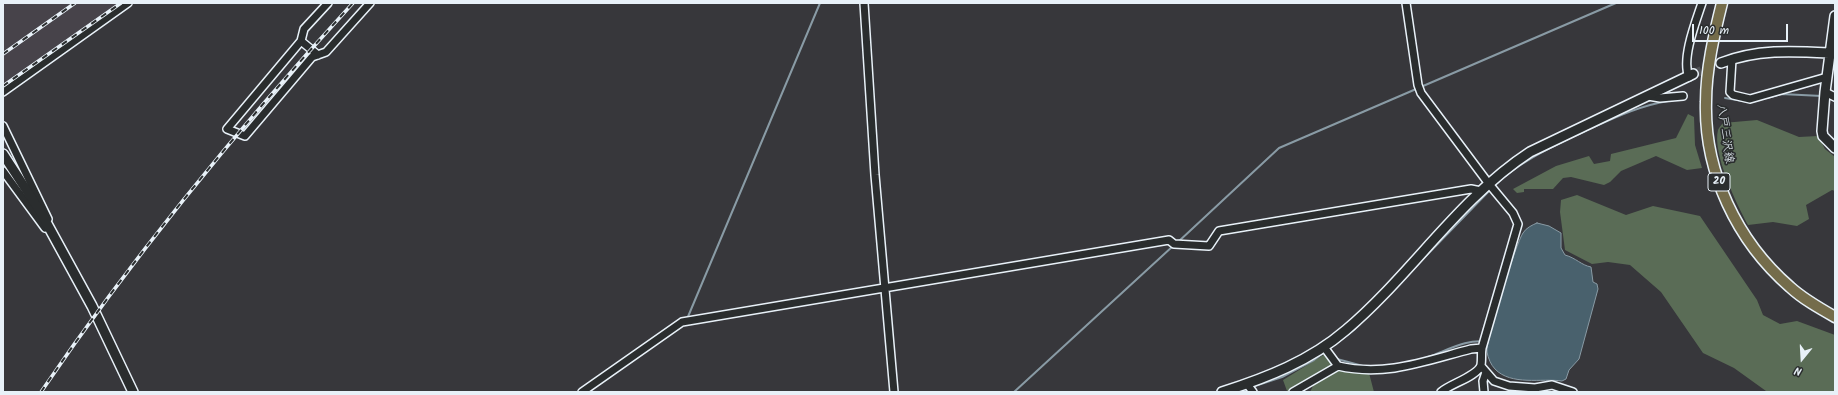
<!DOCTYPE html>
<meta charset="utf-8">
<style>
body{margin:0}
#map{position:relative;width:1838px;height:395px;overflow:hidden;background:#37373b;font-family:Kalam,sans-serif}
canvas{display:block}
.frame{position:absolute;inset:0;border:4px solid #e8f1f8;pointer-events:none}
.north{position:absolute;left:1782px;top:339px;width:40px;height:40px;-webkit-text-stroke:3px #2a2d2e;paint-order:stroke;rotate:198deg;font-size:11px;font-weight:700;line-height:16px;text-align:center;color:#e8f1f8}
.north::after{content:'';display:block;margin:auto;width:14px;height:18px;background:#e8f1f8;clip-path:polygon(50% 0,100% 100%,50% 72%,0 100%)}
.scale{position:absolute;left:1692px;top:24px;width:96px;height:18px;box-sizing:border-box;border:2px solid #e8f1f8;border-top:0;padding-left:5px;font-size:12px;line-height:14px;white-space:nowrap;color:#e8f1f8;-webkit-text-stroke:3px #2a2d2e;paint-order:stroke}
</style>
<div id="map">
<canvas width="1838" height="395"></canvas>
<div class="frame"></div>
<div class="north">N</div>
<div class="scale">100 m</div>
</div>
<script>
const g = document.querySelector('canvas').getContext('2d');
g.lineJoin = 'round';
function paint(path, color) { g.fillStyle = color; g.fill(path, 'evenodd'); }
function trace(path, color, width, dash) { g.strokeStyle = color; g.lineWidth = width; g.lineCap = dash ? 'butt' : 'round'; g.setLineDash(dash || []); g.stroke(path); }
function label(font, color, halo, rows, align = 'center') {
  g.font = font + ' Kalam,"Klee One",sans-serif'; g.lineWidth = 3.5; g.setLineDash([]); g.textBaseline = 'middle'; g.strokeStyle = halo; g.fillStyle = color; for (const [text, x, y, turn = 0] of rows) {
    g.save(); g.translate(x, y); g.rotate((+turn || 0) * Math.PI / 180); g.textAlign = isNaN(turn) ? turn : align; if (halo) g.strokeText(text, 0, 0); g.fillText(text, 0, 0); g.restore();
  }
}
const built = new Path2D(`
 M 3,3 L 123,3 L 3,88 Z`);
const green = new Path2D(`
 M 1688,114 L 1694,117 L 1695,145 L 1702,168 L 1687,170 L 1656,156 L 1621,171 L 1610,182 L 1604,185 L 1571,177 L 1563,178 L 1553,189 L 1524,189 L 1524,192 L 1517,193 L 1513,189 L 1556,166 L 1589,156 L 1594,164 L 1610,161 L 1611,154 L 1676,138 Z
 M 1757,120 L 1799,137 L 1818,136 L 1825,149 L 1835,157 L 1835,191 L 1832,190 L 1806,205 L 1809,219 L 1797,226 L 1773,222 L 1748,225 C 1737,205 1712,153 1718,130 C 1719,128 1721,125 1723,123 Z
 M 1577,195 L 1626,215 L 1653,206 L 1700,216 L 1757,300 L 1763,315 L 1780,324 L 1797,321 L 1835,335 L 1835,392 L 1766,391 L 1734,368 L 1703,353 L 1661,292 L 1630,265 L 1608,262 L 1592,264 L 1565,250 L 1560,212 L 1561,200 Z
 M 1325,354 L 1332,363 L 1332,365 L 1291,391 L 1287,391 L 1283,380 Z
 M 1338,369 L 1369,373 L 1374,392 L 1310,392 L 1315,382 Z`);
const water = new Path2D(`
 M 1537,223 L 1549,226 L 1561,233 L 1561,248 L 1565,255 C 1576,258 1581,265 1591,267 L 1593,282 L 1597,284 L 1598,289 L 1579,359 L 1569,370 L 1566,379 L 1562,381 C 1542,378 1511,386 1495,369 C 1491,365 1488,358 1487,352 C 1485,341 1516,243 1523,233 C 1526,228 1532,225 1537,223 Z`);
const stream = new Path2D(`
 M 1725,98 L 1749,102
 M 1767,98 L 1781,94 L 1822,96
 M 1494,186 C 1520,161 1552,147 1585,131 C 1612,119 1638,106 1668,101
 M 1178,242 L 1279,148 L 1616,3
 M 687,319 L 820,3
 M 1428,357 C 1448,350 1467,338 1488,342
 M 1337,359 L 1363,366
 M 1252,387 L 1282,377 L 1314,360 L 1354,330 L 1491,189
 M 1014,392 L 1173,246
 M 1239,392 L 1248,389`);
const secondaryTunnel = new Path2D(`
 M 1693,74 L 1721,63`);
const street = new Path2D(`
 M 328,3 L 304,29 L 301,41 L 227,129 L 245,136 L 312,57 L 326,52 L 370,3
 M 864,3 L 875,175 L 894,392
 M 1406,3 L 1418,85 L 1421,93 L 1489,184 L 1513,213 L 1518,224 L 1482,348 C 1481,353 1482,360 1481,365 C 1478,376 1450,384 1441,392
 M 301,41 L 318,55
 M 1732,59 L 1730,92 L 1733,95 L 1750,99 L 1827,77
 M 1689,77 C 1681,59 1696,21 1702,3
 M 3,92 L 128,3
 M 1825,92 L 1835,97
 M 1648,96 L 1660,98 L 1683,96
 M 3,126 L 48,219
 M 3,171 L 45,228
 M 1324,347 L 1338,366 C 1386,377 1425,361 1471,349 L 1482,348
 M 1481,366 L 1494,381 L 1509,386 L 1535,388 L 1552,385 L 1573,392
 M 1247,384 L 1253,392
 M 582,392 L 682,322 L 1169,240 L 1174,244 L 1209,246 L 1219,231 L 1471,189 L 1481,191
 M 1293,392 L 1338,366
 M 1484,392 L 1483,381 L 1486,372`);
const secondary = new Path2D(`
 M 1835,16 L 1825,92 L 1822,131 L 1823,136 L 1835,148
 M 1721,63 C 1757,49 1792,51 1830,53
 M 3,154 L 40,211 L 92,306 L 133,392
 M 1222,392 C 1266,378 1310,361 1346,330 C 1411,275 1458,199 1530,152 L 1693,74`);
const primary = new Path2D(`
 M 1722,3 C 1714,35 1706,69 1706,102 C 1704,172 1737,241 1790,287 C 1803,299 1819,308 1835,317`);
const rail = new Path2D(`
 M 3,54 L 75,3
 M 3,86 L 121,3
 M 41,392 C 134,255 241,125 353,3`);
const shields = [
 [1719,182,22]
];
const shieldNames = [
 ["20",1719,182]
];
const streetNames = [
 ["八戸三沢線",1724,134,82]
];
paint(built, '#47434a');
paint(green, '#5a6c56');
paint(water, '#49616d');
trace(water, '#899ba5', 1);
trace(stream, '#899ba5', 2);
trace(secondaryTunnel, '#525357', 9, [9, 4.5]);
trace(street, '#e8f1f8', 10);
trace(secondary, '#e8f1f8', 12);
trace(primary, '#e8f1f8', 13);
trace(street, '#2a2d2e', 7);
trace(secondary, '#2a2d2e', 9);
trace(primary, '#746c4b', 10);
trace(rail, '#e8f1f8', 3.5);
trace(rail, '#2a2d2e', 2, [6]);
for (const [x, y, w] of shields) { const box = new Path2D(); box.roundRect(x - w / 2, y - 9, w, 18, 3); g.fillStyle = '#2a2d2e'; g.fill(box); trace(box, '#e8f1f8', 1); }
label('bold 11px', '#e8f1f8', null, shieldNames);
label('12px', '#e8f1f8', '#2a2d2e', streetNames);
</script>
